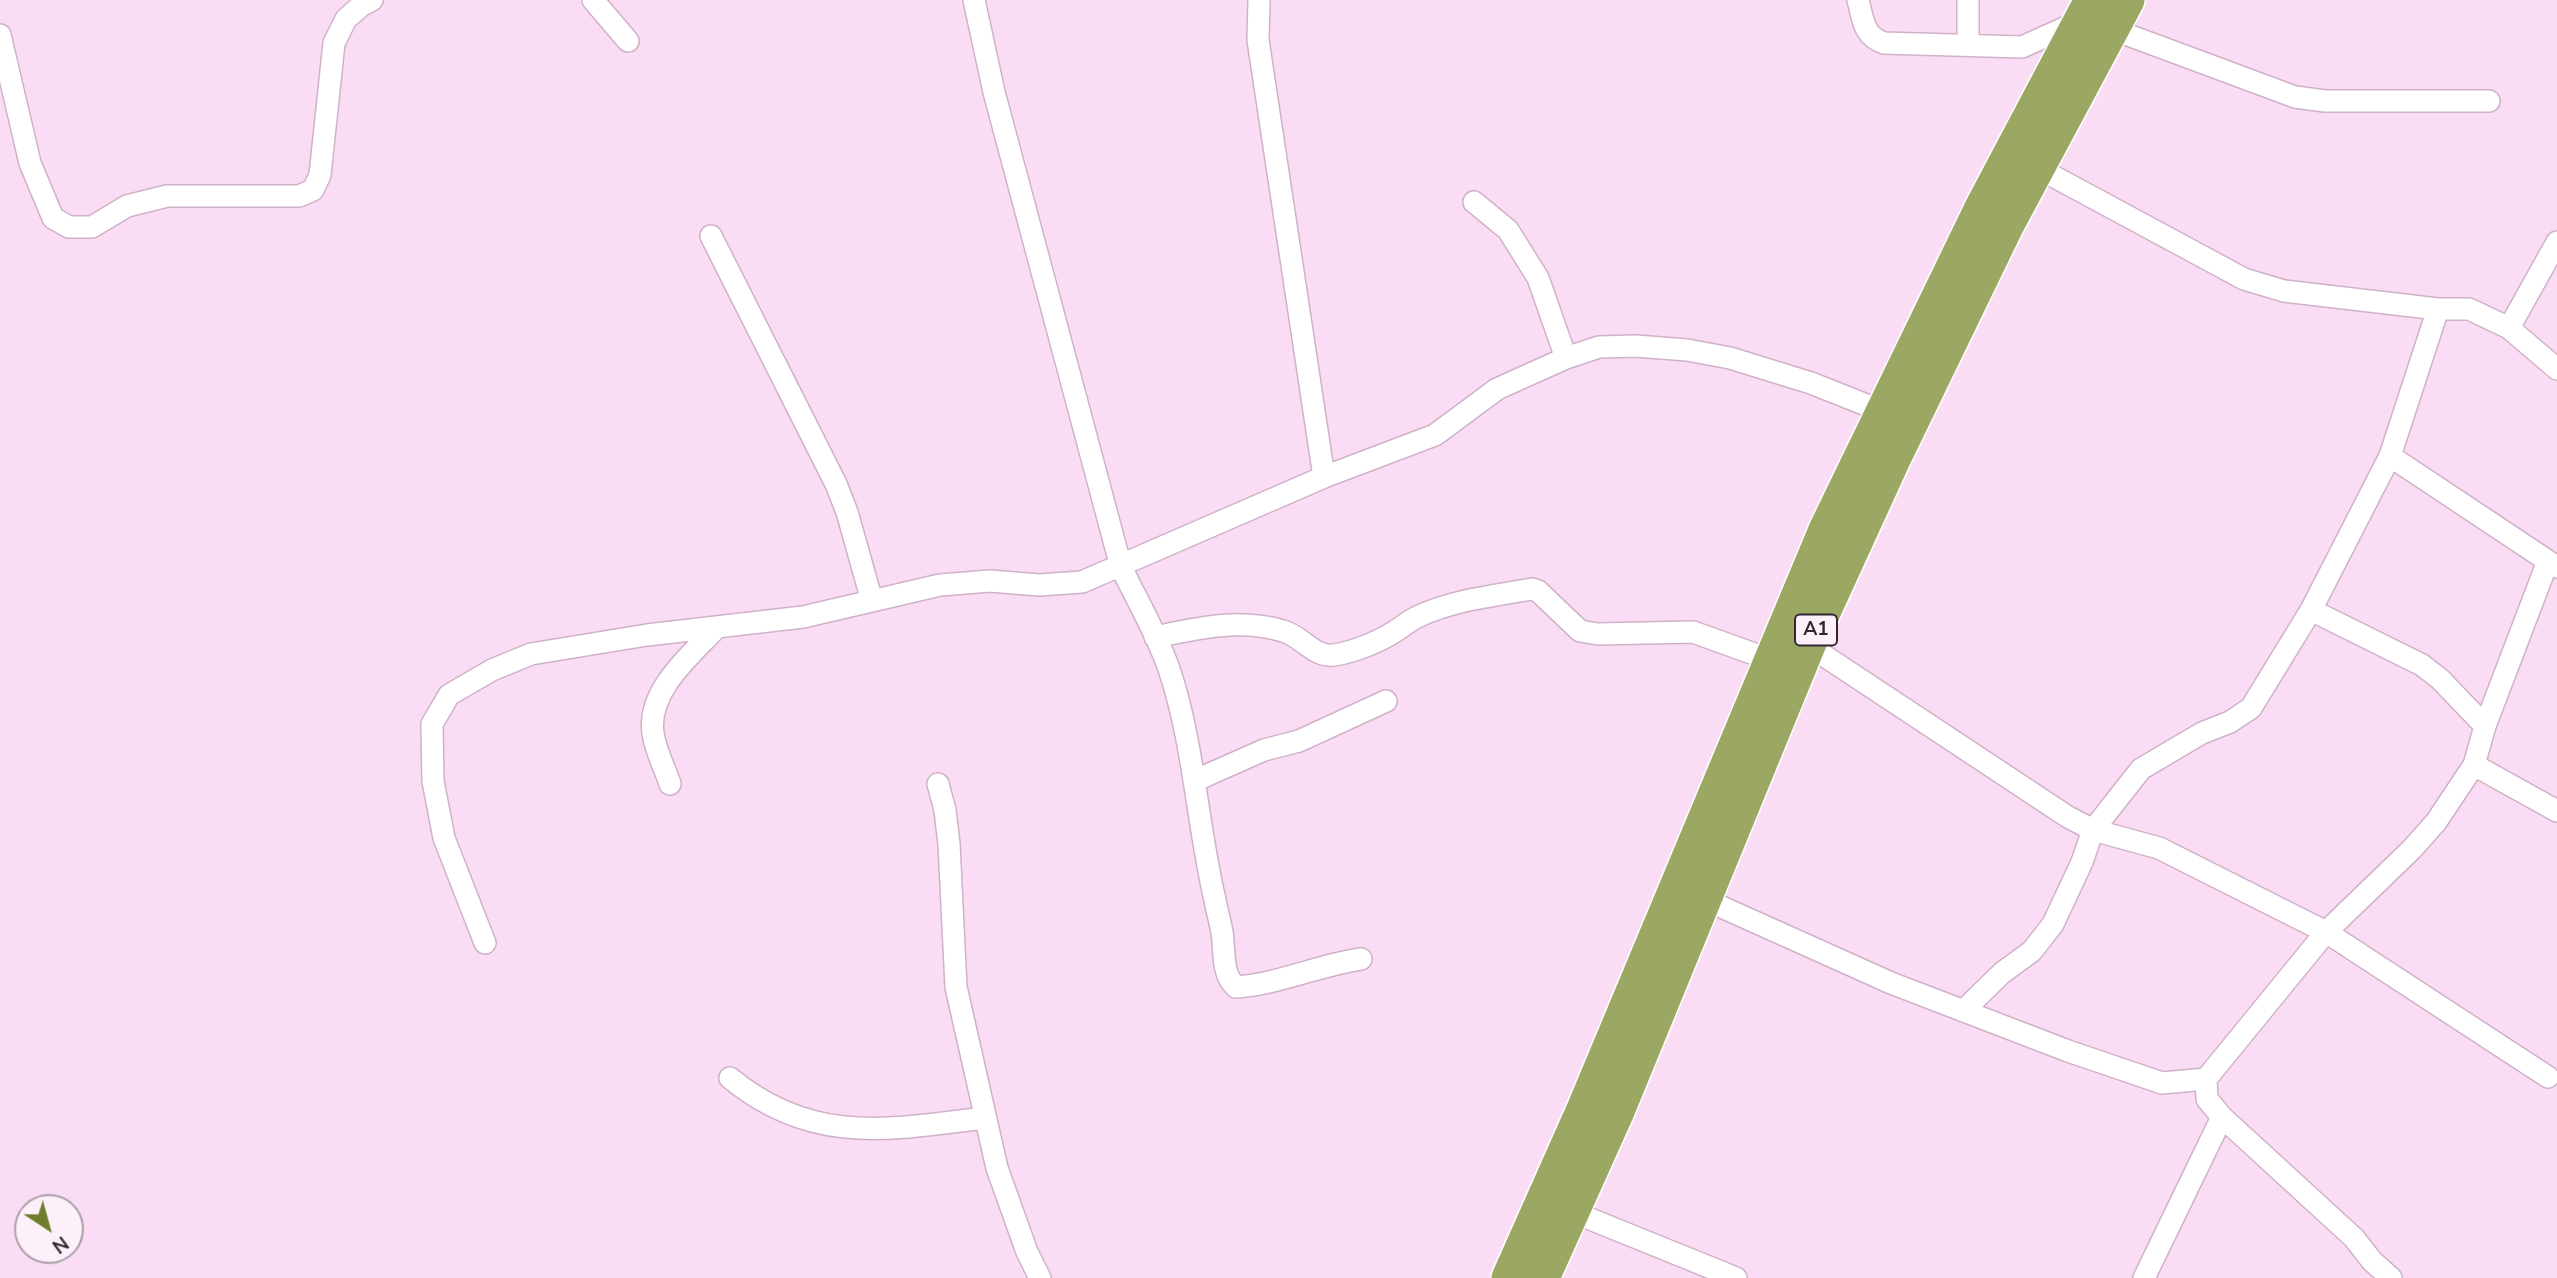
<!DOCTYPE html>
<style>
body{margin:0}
#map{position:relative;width:2557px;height:1278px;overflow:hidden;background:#faddf4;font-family:"Nunito Sans",sans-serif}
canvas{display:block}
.north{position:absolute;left:14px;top:1194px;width:70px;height:70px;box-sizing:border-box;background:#fcf0fa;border:2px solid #aba0a9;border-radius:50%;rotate:144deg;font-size:19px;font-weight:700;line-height:28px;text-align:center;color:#322730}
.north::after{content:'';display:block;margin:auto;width:24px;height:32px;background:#6e7e2c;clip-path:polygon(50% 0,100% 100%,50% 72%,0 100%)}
</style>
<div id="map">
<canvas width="2557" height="1278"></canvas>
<div class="north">N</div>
</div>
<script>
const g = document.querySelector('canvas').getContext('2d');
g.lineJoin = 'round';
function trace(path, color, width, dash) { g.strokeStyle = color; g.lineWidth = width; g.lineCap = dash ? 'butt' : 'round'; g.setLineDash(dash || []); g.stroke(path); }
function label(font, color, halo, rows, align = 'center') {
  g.font = font + ' "Nunito Sans",sans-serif'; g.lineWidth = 5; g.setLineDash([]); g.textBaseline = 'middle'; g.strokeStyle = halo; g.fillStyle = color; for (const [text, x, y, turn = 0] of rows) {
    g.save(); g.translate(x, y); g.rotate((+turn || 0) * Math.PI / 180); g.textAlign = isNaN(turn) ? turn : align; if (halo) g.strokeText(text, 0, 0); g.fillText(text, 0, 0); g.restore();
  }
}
const minor = new Path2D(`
 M 593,0 L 628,41
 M 974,0 L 994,92 L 1121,567 C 1137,600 1157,634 1169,669 C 1194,743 1197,824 1215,900 C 1217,911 1220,921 1222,932 C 1225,950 1221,974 1236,987 C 1279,984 1319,965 1361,959
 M 1259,0 L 1258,40 L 1324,477
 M 1858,0 C 1863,19 1863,36 1884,43 L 2022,47 L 2080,21
 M 2112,29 L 2295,97 L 2325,101 L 2489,101
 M 0,35 L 30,163 L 53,218 L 69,227 L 92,227 L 127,206 L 167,196 L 299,196 L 313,190 L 320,175 L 334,43 L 346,19 L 362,5 L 372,0
 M 1968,45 L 1968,0
 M 2038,168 L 2244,279 L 2284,291 L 2438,309 L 2469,309 L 2509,328 L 2557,369
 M 1474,202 L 1508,230 L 1538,278 L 1566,358
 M 711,236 L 836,484 L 847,512 L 872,601
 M 2509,328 L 2557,242
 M 2390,456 L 2557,567
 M 2311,610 L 2422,665 L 2440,679 L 2485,726
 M 1155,637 C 1198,628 1240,618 1283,631 C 1302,636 1314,658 1334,655 C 1354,652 1378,642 1394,632 C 1402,627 1409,621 1417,617 C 1453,600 1493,596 1532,589 L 1538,591 L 1580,631 L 1598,634 L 1693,632 L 1771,660
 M 1808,645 L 2068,817 L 2093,830 L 2159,848 L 2326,932 L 2548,1077
 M 2474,765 L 2557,811
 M 1194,781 L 1264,750 L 1299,741 L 1386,701
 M 670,784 C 665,768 655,750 653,733 C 647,691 690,656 715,629
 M 938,784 L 945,810 L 949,844 L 956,987 L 997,1168 L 1027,1252 L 1040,1278
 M 1695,895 L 1891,983 L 2068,1051 L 2162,1083 L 2206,1079
 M 485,943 L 444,838 L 433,781 L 432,724 L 449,695 L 492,670 L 531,654 L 647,635 L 803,617 L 940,585 L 990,581 L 1039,585 L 1082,582 L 1324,477 L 1435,435 L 1497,389 L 1566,358 L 1599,347 L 1636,346 L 1687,350 L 1730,358 L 1811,383 L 1884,412
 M 1963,1011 L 2002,973 L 2032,951 L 2053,924 L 2082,862 L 2093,830 L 2141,769 L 2202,733 L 2230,722 L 2251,708 L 2311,610 L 2390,456 L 2438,309
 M 730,1078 C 811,1145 888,1130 984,1118
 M 1573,1212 L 1736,1278
 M 2144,1278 L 2222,1117
 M 2391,1278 L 2372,1261 L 2354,1238 L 2222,1117 L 2207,1099 L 2206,1079 L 2326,932 L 2412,849 L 2436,822 L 2474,765 L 2485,726 L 2548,561`);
const trunk = new Path2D(`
 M 1509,1278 L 1585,1107 L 1826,530 L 1983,206 L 2092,0
 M 1542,1278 L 1617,1111 L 1808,645 L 1894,457 L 2006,226 L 2127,0`);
const shields = [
 [1816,630,42]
];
const shieldNames = [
 ["A1",1816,630]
];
trace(minor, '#cfb2c9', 24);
trace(trunk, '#fff', 38);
trace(minor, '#fff', 21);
trace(trunk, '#9ba864', 35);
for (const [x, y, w] of shields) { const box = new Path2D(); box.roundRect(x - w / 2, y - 15.5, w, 31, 5); g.fillStyle = '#fcf0fa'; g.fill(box); trace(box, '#322730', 2); }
label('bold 19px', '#322730', null, shieldNames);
</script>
